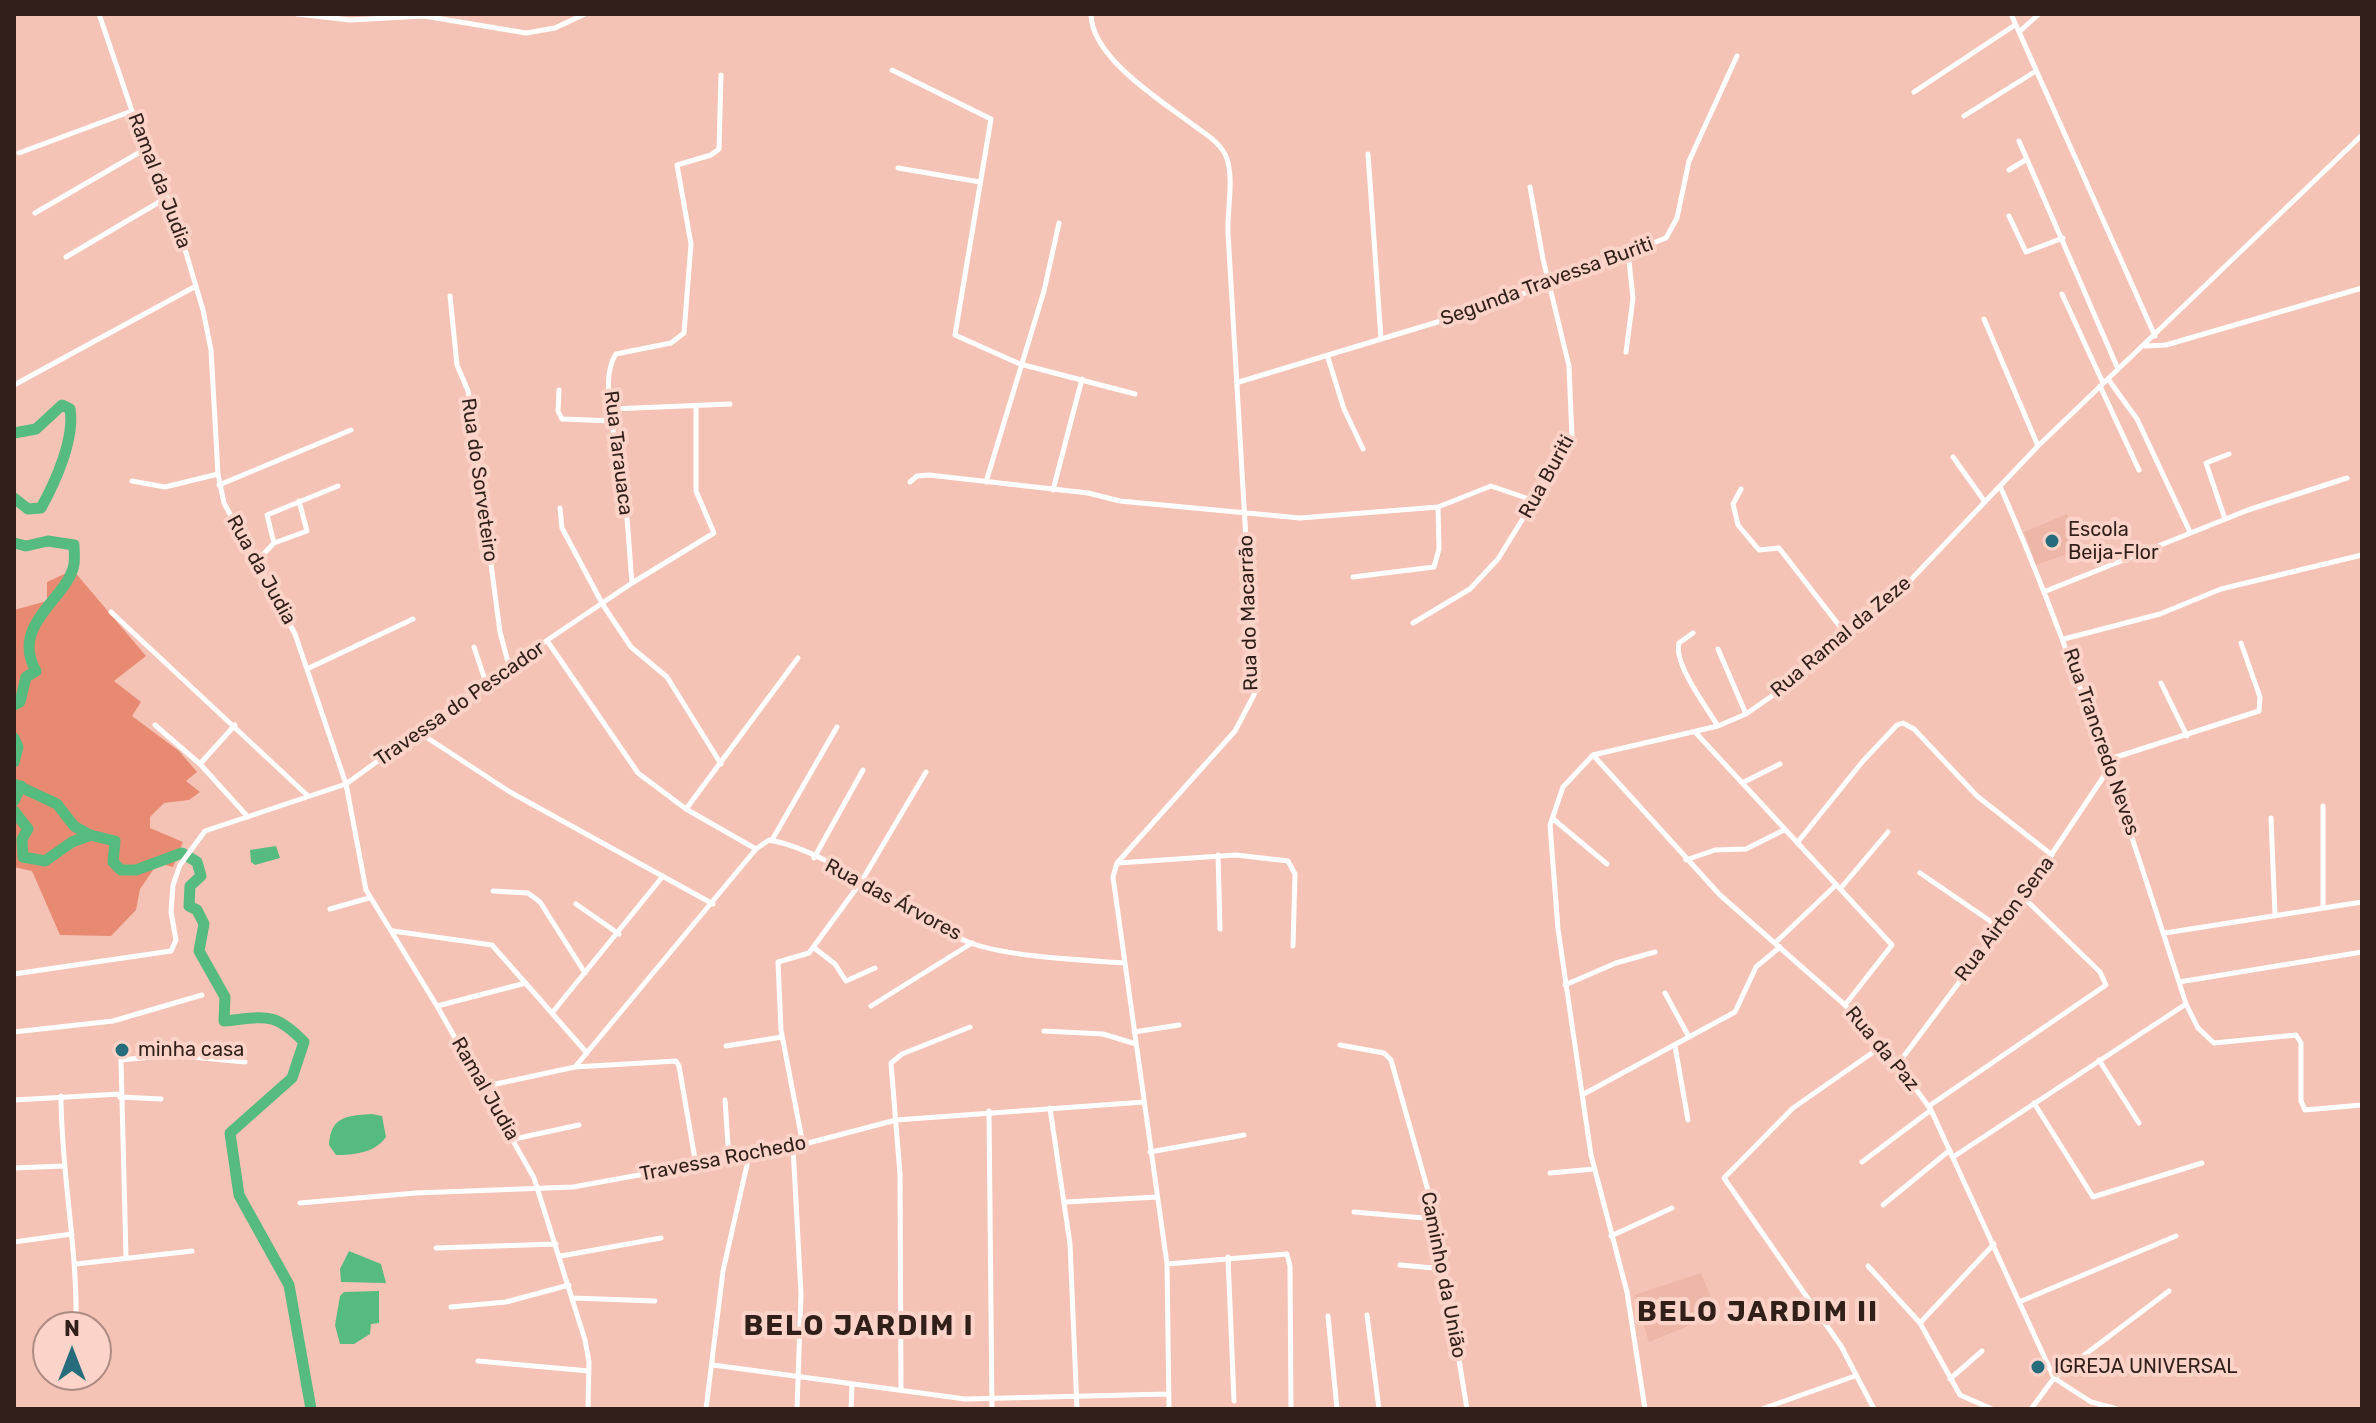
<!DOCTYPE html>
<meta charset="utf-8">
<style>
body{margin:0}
#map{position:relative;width:2376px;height:1423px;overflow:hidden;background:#f5c3b6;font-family:Rubik,sans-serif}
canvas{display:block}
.frame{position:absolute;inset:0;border:16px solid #311f1a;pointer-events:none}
.north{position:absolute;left:32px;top:1311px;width:80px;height:80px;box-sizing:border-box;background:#fcd3c8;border:2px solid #ab8b82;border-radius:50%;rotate:0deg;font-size:22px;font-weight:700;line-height:32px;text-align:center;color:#311f1a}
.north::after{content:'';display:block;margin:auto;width:28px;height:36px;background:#276c7c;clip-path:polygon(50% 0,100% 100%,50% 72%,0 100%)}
</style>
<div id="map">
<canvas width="2376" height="1423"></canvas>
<div class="frame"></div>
<div class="north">N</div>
</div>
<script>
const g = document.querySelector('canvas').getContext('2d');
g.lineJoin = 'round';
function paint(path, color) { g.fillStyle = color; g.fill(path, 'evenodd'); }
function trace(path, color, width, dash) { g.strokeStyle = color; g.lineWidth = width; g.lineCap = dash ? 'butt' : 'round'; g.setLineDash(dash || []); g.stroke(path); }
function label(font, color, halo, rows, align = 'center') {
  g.font = font + ' Rubik,sans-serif'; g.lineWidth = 8; g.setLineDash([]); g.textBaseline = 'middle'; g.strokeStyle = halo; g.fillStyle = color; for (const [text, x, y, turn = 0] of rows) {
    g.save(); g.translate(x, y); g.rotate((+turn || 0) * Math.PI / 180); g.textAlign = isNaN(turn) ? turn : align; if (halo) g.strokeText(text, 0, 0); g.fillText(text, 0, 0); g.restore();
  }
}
const built = new Path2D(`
 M 2067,514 L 2081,549 L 2036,565 L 2024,532 Z
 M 1701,1273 L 1718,1314 L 1649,1342 L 1634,1295 Z`);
const green = new Path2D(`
 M 73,570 L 146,656 L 114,681 L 141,702 L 132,716 L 179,751 L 197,772 L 186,781 L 200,792 L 189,800 L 164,803 L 150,817 L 150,828 L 183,842 L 173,867 L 158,863 L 140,889 L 136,910 L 111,936 L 60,935 L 32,871 L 14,867 L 14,610 L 47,601 L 47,582 Z`);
const water = new Path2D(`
 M 276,846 L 280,858 L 255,865 L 251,862 L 250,850 Z
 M 372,1114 L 382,1116 L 386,1137 C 375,1153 354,1155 336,1155 L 329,1145 C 331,1116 346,1116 372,1114 Z
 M 349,1251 L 381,1264 L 386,1283 L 341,1282 L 340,1269 Z
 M 379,1291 L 379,1323 L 371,1324 L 370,1334 L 354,1344 L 340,1344 L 335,1325 L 340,1296 L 344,1292 Z`);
const river = new Path2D(`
 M 14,433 L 36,429 L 62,405 L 70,409 C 75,438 56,481 41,508 L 28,509 L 14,498
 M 14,543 L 26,546 L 48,541 L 74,545 C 74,551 75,558 74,564 C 69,598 9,624 36,671 L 26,677 L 20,702 L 14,705
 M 14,738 L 18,747 L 14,762
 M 14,784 L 57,804 L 74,826 L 90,835 L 115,841 L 113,862 L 121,870 L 136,870 L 182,853 L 197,862 L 201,876 L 190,886 L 189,906 L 197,910 L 204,924 L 199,951 L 225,997 L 224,1021 C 265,1017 274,1011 304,1042 L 292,1078 L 230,1133 L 239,1195 L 289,1285 L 311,1409
 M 14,801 L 21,786
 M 14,811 L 28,829 L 22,839 L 23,857 L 45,861 L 72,842 L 91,835`);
const minor = new Path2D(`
 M 99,14 L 132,111 L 178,226 L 203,310 L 211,350 L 218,474 L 224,503 L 295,634 L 346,784 L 366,890 L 437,1006 L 534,1178 L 585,1340 L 589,1362 L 588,1409
 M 297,14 L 350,20 L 424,16 L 526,33 L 555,28 L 585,14
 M 1091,14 C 1091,57 1160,100 1192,124 C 1205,134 1221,142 1227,159 C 1234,180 1227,210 1228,233 L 1255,693 L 1235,731 L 1117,863 L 1113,877 L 1167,1264 L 1169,1409
 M 2011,14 L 2155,336
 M 2019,32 L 2039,14
 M 892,70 L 991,119 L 955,335 L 1020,364 L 1135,394
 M 1914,92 L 2015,25
 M 1964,116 L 2036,71
 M 2019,141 L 2118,369
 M 19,153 L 132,111
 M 1368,154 L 1381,339
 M 898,168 L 980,182
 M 2009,170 L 2027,159
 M 35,213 L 147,148
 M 2009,216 L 2026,252 L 2063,238
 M 66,257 L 166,198
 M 2062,294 L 2103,383
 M 450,296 L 457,365 L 468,391 L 500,632 L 509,666
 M 1984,319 L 2038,446
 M 2145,346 L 2166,345 L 2362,288
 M 1626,352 L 1633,298 L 1628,252
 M 1328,358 L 1344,409 L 1363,449
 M 2108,379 L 2137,419 L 2190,532
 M 1239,382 L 1497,304 L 1666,238 L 1677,218 L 1689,161 L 1737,56
 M 14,385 L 196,286
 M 2100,386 L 2139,470
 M 559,390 L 558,411 L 562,419 L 613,421
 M 611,409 L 730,404
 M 1953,457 L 1985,502
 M 132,481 L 165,487 L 218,474
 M 910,482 L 917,476 L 929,475 L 1088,493 L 1120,501 L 1300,518 L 1438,507 L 1491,486 L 1535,501
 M 986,482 L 1044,291 L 1059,223
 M 219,485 L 351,430
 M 2000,486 C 2074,655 2130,829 2186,1004 L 2198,1028 L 2214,1043 L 2296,1035 L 2301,1043 L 2301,1101 L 2305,1110 L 2362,1105
 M 1741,489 L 1733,504 L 1738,525 L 1759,550 L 1779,548 L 1848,637
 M 1053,490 L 1082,379
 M 560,508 L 562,528 L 603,605 L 631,647 L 667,677 L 721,764
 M 2225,519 L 2206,463 L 2229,454
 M 274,543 L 267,515 L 338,486
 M 274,543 L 307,531 L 299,501
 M 256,562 L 274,543
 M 1353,577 L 1434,567 L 1439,549 L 1438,507
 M 632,583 C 629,550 628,516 623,483 C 619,452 597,381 616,354 L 671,343 L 684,333 L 691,244 L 677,165 L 711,155 L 719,149 L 721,75
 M 2046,591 L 2248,510 L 2347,478
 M 111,612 L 308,796
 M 1413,623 L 1470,589 L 1498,559 L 1572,439 L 1569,366 L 1543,259 L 1530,187
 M 1693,633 L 1679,643 C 1673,663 1707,708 1718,726
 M 2064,639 L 2160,614 L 2221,589 L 2362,555
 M 548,642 L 638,773 L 686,809 L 756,849
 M 474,647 L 486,683
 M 1718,649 L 1746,714
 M 307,669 L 413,619
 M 2161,683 L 2187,736
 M 155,725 L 200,764 L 248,817
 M 420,733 L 510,792 L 713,904
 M 1696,733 L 1892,945 L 1845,1005
 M 1593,755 L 1720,895 L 1845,1005 L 1898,1064 L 1931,1110 L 2054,1378 L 2031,1409
 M 2104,761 L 2259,711 L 2260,697 L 2241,643
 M 200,764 L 235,725
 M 1742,783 L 1780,764
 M 686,809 L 798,658
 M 1552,818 L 1607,864
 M 2271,818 L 2275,914
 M 772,840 L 837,727
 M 1797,843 L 1863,761 L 1897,725 L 1903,723 L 1914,729 L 1977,796 L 2052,855
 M 1218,855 L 1220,929
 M 814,858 L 863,770
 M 1686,860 L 1715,850 L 1746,849 L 1784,830
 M 1118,863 L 1236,855 L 1288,861 L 1295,874 L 1293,946
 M 1920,873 L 1999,927
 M 1840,889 L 1888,832
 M 493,891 L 528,893 L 540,902 L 585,973
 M 576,904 L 619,934
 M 2323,908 L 2323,806
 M 330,909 L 369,898
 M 393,931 L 492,945 L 587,1053
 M 2165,933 L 2362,902
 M 1775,943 L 1836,885
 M 813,947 L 835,964 L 846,981 L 875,968
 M 14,974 L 171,951 L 176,940 L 171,912 L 173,885 L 180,865 L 205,831 L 346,784 L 509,666 L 632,583 L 714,533 L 696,491 L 696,406
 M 2179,982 L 2362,952
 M 1565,985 L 1616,963 L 1655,952
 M 1665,993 L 1689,1037
 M 437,1006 L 526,983
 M 871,1006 L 972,943
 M 552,1013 L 663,876
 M 1044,1031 L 1103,1034 L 1136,1044
 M 14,1032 L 113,1021 L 202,995
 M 1134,1032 L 1179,1025
 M 1340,1045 L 1384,1053 L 1391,1060 L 1436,1219 L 1467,1409
 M 726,1046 L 782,1037
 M 1675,1046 L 1688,1120
 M 2099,1060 L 2139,1123
 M 1898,1064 L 2023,897 L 2108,770
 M 575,1067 L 756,849 L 769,840 C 837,852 906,919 971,943 C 1008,957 1083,960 1124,963
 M 482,1087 L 575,1067 L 676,1061 L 679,1066 L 696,1165
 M 1582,1095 L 1735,1012 L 1756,967 L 1780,947
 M 61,1096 C 61,1173 78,1249 76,1327
 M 120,1097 L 161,1099
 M 14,1100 L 120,1094
 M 725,1100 L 729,1159
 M 2034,1103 L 2093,1197 L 2202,1163
 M 1929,1106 L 2106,985 L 2100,972 L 2023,897
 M 1050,1108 L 1070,1244 L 1077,1409
 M 989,1111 L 992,1409
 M 514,1139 L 579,1125
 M 803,1145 L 781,1030 L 778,962 L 809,953 L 861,882 L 926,772
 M 793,1147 L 801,1294 L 797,1409
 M 1150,1152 L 1244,1135
 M 1953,1157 L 2186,1004
 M 1862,1162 L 1931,1110
 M 14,1168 L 63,1166
 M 1550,1173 L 1594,1169
 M 1066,1202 L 1157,1197
 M 300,1203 L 416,1193 L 573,1187 L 793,1147 L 896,1120 L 1144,1102
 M 1883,1205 L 1950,1150
 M 1354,1212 L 1436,1219
 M 1611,1236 L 1672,1208
 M 14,1242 L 72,1234
 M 436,1248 L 556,1244
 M 561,1256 L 661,1238
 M 126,1257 L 121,1060 L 171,1055 L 245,1062
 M 1228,1257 L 1234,1401
 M 76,1264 L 192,1251
 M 1167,1264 L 1287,1254 L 1290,1266 L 1291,1409
 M 1400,1265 L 1445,1269
 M 1868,1266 L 1920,1323 L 1960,1395 L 1992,1409
 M 573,1298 L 655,1301
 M 2019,1302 L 2176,1236
 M 451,1307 L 506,1302 L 569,1285
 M 1367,1315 L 1379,1409
 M 1328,1316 L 1337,1409
 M 1920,1323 L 1994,1244
 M 478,1361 L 589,1371
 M 713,1365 L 965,1399 L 1168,1394
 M 1950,1379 L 1982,1351
 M 901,1390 L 900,1174 L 891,1063 L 902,1054 L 970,1027
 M 706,1409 L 723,1271 L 749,1156
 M 851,1409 L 852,1385
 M 1645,1409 L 1627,1292 L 1591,1155 L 1558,929 L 1550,825 L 1563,787 L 1593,755 L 1718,726 L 1746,714 L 1802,675 L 1904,587 L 2038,446 L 2362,135
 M 1762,1409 L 1855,1376
 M 1874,1409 L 1841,1346 L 1724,1178 L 1793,1108 L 1882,1046
 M 2117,1409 L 2091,1402 L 2054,1378 L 2169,1291`);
const markers = [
 [2052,541,8,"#276c7c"],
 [122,1050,8,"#276c7c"],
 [2038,1367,8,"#276c7c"]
];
const streetNames = [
 ["Ramal da Judia",159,181,69],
 ["Segunda Travessa Buriti",1547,282,-20],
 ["Rua Tarauaca",618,453,83],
 ["Rua Buriti",1547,477,-61],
 ["Rua do Sorveteiro",479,480,82],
 ["Rua da Judia",261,570,61],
 ["Rua do Macarrão",1249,613,-92],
 ["Rua Ramal da Zeze",1841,637,-40],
 ["Travessa do Pescador",460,704,-35],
 ["Rua Trancredo Neves",2101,742,71],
 ["Rua das Árvores",893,900,28],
 ["Rua Airton Sena",2005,919,-53],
 ["Rua da Paz",1882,1049,50],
 ["Ramal Judia",485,1089,60],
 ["Travessa Rochedo",723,1159,-11],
 ["Caminho da União",1443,1275,79]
];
const poiNames = [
 ["Escola",2068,530],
 ["Beija-Flor",2068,553],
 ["minha casa",138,1050],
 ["IGREJA UNIVERSAL",2054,1367]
];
const districtNames = [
 ["BELO JARDIM II",1758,1313],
 ["BELO JARDIM I",859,1327]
];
paint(built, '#eeb6a7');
paint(green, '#e88a72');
paint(water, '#56bb7f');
trace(river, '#56bb7f', 11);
trace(minor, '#fff', 5);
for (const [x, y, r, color] of markers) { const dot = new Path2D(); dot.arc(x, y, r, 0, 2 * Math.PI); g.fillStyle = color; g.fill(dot); trace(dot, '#fcd3c8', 3); }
label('20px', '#311f1a', '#fcd3c8', streetNames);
label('20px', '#311f1a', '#fcd3c8', poiNames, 'left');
g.letterSpacing = '2px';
label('bold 28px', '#311f1a', '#fcd3c8', districtNames);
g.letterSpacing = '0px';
</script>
